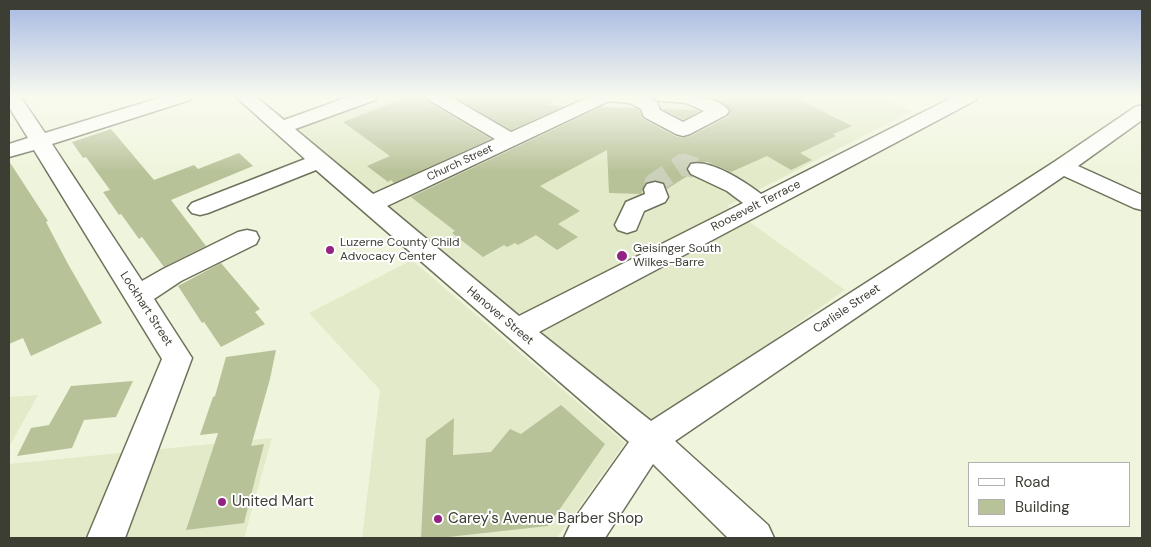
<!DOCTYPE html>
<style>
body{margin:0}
#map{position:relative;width:1151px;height:547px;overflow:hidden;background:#eff5dc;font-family:"DM Sans",sans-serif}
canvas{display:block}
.frame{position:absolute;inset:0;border:10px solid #3c3e34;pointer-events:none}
.legend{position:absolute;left:968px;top:462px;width:162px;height:65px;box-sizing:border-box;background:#fff;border:1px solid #b1b2ae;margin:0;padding:6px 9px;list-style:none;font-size:15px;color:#3c3e34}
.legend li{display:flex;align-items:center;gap:10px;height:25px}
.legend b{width:25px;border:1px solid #b1b2ae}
</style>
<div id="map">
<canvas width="1151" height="547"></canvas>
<div class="frame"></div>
<ul class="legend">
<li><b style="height:6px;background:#fff"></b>Road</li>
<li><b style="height:14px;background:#b8c299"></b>Building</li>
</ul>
</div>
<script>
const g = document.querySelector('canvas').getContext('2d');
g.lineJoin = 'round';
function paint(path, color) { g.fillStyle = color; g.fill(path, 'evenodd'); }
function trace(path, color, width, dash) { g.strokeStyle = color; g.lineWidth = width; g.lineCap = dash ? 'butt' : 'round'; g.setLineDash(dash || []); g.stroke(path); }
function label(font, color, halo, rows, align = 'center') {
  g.font = font + ' "DM Sans",sans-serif'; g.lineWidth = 4; g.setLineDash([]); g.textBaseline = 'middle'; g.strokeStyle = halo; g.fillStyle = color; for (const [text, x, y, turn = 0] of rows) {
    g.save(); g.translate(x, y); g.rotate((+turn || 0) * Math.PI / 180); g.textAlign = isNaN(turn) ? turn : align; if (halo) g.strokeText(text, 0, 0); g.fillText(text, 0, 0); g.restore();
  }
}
const built = new Path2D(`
 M 382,96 L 877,96 L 912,111 L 727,206 L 845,290 L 654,425 L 516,314 L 297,128 Z
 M 412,260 L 625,443 L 557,538 L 362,538 L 380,390 L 309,313 Z
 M 38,395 L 9,447 L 9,397 Z
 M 272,438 L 244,538 L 9,538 L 9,464 Z`);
const building = new Path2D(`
 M 409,96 L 425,96 L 428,102 L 491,139 L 394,183 L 391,180 L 388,182 L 367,166 L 390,156 L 343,122 Z
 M 452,96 L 566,96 L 546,105 L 565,106 L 511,130 Z
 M 702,96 L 792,96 L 852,126 L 833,134 L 836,136 L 800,153 L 812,160 L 791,170 L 767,156 L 731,172 L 708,162 L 691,162 L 686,168 L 689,175 L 667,189 L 663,182 L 655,180 L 647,182 L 641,194 L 609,193 L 607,150 L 540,186 L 580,211 L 558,224 L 578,237 L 557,250 L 536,235 L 518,245 L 515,243 L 507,247 L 504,245 L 483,257 L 452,233 L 455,231 L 411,197 L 601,107 L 635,108 L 639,110 L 643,119 L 675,136 L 682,138 L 691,136 L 727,117 L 730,112 L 724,103 Z
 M 662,109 L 696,110 L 700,111 L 683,120 Z
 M 111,129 L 154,180 L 194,165 L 198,169 L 239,153 L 253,166 L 171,200 L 206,246 L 164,267 L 142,237 L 139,239 L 121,214 L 119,215 L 103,192 L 110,190 L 86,157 L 83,158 L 72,142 Z
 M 9,161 L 48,221 L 46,222 L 68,264 L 102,323 L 31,356 L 23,338 L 9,344 Z
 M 221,263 L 260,309 L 255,312 L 265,324 L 221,347 L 204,322 L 202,323 L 178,286 Z
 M 276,350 L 270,379 L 251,446 L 264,444 L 244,523 L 186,530 L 218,433 L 200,435 L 213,397 L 215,396 L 226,357 Z
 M 133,381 L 116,417 L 84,420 L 72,448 L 17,456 L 31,428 L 49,425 L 71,386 Z
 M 561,405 L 605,444 L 548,526 L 439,538 L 421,538 L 426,439 L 454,418 L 453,455 L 491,452 L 510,429 L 521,434 Z`);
const minorTunnel = new Path2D(`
 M 655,189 L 655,183 L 683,164 L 699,169`);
const minor = new Path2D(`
 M 9,96 L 20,96 L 45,133 L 165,96 L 192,96 L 190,100 L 52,144 L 142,281 L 163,269 L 238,232 L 247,230 L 256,232 L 259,238 L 256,244 L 181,281 L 154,299 L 192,358 L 125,538 L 87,538 L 162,359 L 34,150 L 9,157 L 9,144 L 28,138 L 9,107 Z
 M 235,96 L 255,96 L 284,120 L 351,96 L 377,96 L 375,100 L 295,129 L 373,194 L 495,139 L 429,100 L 427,96 L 449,96 L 511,132 L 591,96 L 644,96 L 657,102 L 660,110 L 683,122 L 704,111 L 686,103 L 655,100 L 653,96 C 673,96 716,92 729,111 L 726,115 L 690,134 L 683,136 L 676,134 L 644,117 L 641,109 L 630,103 L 609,101 L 387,206 L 519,316 L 743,203 L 727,191 L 691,174 L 688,169 L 691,164 C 711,159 745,182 761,194 L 955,96 L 978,96 L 976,100 L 539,332 L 651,421 L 1054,162 L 1135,107 L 1142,105 L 1142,120 L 1078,166 L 1142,195 L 1142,210 L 1134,208 L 1064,176 L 675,441 L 768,525 L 774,538 L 728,538 L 653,464 L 605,538 L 564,538 L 570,525 L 629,442 L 316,170 L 208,213 L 200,215 L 192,213 L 188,208 L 192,203 L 305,159 Z
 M 655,182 L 663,184 L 668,197 L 665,202 L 644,211 L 636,230 L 627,233 L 618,230 L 615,225 L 626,202 L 645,194 L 644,189 L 647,184 Z`);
const markers = [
 [330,250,5,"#932282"],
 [622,256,6,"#932282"],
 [222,502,5,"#932282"],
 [438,519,5,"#932282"]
];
const farStreetnames = [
 ["Church Street",460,163,-25]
];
const streetNames = [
 ["Roosevelt Terrace",756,206,-27],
 ["Lockhart Street",146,309,57],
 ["Carlisle Street",847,309,-34],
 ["Hanover Street",500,316,40]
];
const poiNames = [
 ["Luzerne County Child",340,243],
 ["Advocacy Center",340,257],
 ["Geisinger South",633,249],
 ["Wilkes-Barre",633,263]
];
const nearPoinames = [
 ["United Mart",232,502],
 ["Carey's Avenue Barber Shop",448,519]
];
paint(built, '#e2eac9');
paint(building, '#b8c299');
trace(minorTunnel, '#cbd0ba', 21, [21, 11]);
trace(minor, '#6d725b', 3);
paint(minor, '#fff');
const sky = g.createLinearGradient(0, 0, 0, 172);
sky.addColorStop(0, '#a6b8e2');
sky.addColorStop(0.56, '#f8faef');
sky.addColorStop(1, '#f8faef00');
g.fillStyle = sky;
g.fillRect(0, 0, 1151, 172);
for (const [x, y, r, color] of markers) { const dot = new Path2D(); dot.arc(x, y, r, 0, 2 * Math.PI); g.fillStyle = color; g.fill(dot); trace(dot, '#fff', 2); }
label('11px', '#3c3e34', '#fff', farStreetnames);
label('12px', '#3c3e34', '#fff', streetNames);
label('12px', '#3c3e34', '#fff', poiNames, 'left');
label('15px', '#3c3e34', '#fff', nearPoinames, 'left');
</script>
